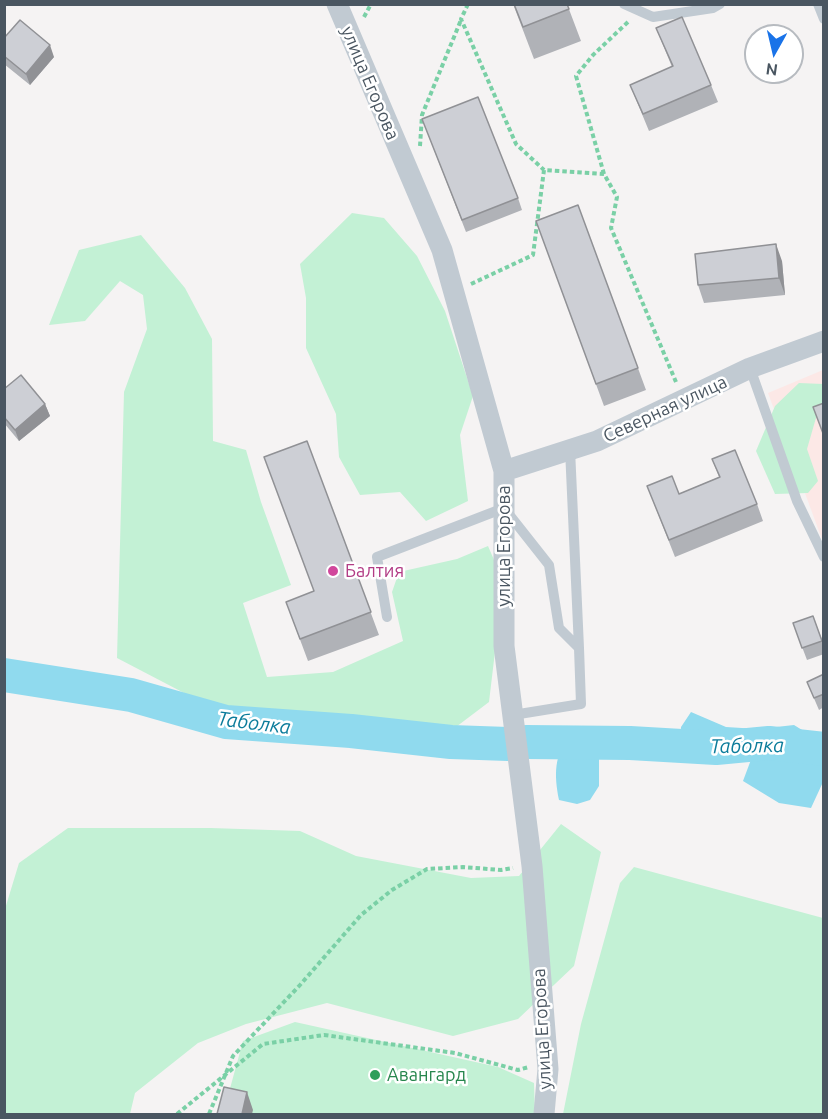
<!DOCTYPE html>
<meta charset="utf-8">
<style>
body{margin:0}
#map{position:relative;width:828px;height:1119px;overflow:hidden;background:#f5f3f3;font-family:Ubuntu,sans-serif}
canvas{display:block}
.frame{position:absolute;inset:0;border:6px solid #4a5661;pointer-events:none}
.north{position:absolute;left:744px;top:24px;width:60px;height:60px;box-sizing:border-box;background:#fff;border:2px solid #b7bbc0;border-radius:50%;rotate:188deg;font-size:16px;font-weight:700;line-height:24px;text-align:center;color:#4a5661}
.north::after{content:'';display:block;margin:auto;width:21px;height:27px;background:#1a73e8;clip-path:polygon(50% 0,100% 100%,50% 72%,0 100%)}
</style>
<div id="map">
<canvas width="828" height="1119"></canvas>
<div class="frame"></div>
<div class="north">N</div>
</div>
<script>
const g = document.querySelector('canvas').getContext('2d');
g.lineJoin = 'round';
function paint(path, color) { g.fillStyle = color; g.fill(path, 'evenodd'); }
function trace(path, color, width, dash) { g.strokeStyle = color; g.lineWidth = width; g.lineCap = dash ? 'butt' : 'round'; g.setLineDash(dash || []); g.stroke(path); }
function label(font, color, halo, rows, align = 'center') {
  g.font = font + ' Ubuntu,sans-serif'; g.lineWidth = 5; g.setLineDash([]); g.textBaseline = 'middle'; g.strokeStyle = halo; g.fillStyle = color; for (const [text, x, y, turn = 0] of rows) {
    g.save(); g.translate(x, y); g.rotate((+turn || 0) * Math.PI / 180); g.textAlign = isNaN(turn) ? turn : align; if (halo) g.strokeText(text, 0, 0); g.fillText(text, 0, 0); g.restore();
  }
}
const medical = new Path2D(`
 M 823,370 L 823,542 L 768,393 Z`);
const green = new Path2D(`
 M 352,213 L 384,218 L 417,256 L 445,311 L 473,396 L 460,435 L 468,501 L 426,521 L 400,492 L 360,495 L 339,457 L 336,414 L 306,348 L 306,298 L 300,264 Z
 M 141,235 L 185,288 L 212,339 L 213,441 L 246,450 L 261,502 L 291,585 L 243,603 L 267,677 L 333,672 L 403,641 L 392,592 L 399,572 L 457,559 L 488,546 L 498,569 L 499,618 L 489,702 L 452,730 L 209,706 L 117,658 L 124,392 L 147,329 L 143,295 L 120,281 L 85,321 L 49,325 L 79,250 Z
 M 799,383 L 823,384 L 823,409 L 818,411 L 807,449 L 818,481 L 808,493 L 775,494 L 756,451 L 775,406 Z
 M 561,824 L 601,852 L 574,966 L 518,1019 L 453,1036 L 327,1003 L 246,1024 L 198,1043 L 135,1093 L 130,1114 L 5,1114 L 5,909 L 19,863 L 68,828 L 211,828 L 300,831 L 356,856 L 471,878 L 519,876 Z
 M 634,867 L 823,918 L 823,1114 L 563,1114 L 581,1024 L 620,883 Z
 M 295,1022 L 498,1067 L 534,1083 L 535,1114 L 223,1114 L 243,1041 Z`);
const water = new Path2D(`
 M 691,712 L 726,727 L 758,729 L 794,725 L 823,743 L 823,782 L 811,808 L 779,803 L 743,781 L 752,757 L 699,755 L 680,746 L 681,727 Z
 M 570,733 L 587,734 L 599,759 L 599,786 L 590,800 L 577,804 L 559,800 C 554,774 554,756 570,733 Z`);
const river = new Path2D(`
 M 4,675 L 131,695 L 226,722 L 351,731 L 451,742 L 508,744
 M 526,742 L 630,743 L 716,748 L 769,743 L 824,749`);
const path = new Path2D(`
 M 468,4 L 461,19 L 516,144 L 544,170
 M 364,17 L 371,4
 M 420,146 L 422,115 L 461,20
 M 604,174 L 576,76 L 593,55 L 629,21
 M 471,284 L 533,255 L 544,170 L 604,174 L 617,197 L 611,228 L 676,382
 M 177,1114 L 263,1044 L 324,1035 L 455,1053 L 518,1070 L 529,1067
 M 209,1114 L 233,1056 L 300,985 L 361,915 L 392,890 L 427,869 L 463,867 L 501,870 L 513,868`);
const lane = new Path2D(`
 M 624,4 L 653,17 L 713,8 L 720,4
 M 818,4 L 824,19
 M 750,368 L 797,501 L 824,557
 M 570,449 L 579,648
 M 387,617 L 377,557 L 504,508 L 549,565 L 559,628 L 579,648 L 581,704 L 513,715`);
const street = new Path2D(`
 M 337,4 L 442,250 L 504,471 L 504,646 L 532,866 L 548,1069 L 544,1114
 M 504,471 L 597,441 L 750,368 L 824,341`);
const wall = new Path2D(`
 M 513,4 L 567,4 L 581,41 L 534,59 Z
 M 656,28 L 711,85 L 718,102 L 649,131 L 630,85 L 672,67 Z
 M 4,38 L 54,57 L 30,85 L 4,64 Z
 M 422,119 L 518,198 L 522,210 L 466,232 Z
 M 578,205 L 646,390 L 604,406 L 536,221 Z
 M 782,261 L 785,295 L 704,303 L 698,285 Z
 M 4,389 L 45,404 L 50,416 L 19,441 L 4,423 Z
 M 307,441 L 379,635 L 308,661 L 286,602 L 314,592 Z
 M 712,459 L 757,504 L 763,521 L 675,557 L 647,486 L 679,494 L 719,477 Z
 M 813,616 L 824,645 L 824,654 L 807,660 L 793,623 Z
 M 824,674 L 824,707 L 819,710 L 807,682 Z`);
const shadedWall = new Path2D(`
 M 50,45 L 54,57 L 30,85 L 26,74 Z
 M 776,244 L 782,261 L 785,295 L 779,278 Z
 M 45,404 L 50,416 L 19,441 L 15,430 Z
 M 247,1092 L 253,1110 L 252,1114 L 242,1114 Z`);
const building = new Path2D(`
 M 514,4 L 567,4 L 569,9 L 523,27 Z
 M 682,17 L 711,85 L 643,114 L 630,85 L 673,66 L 656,28 Z
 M 20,20 L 50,45 L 26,74 L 4,56 L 4,38 Z
 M 478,97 L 518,198 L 462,220 L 422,119 Z
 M 578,205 L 638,368 L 596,384 L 536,221 Z
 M 776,244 L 779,278 L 698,285 L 695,254 Z
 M 21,375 L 45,404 L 15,430 L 4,417 L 4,389 Z
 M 824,403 L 824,436 L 813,407 Z
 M 307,441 L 371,612 L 300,639 L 286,602 L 314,591 L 264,457 Z
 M 735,450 L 757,504 L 669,540 L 647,486 L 672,476 L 679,494 L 720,477 L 712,459 Z
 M 813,616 L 822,641 L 802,648 L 793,623 Z
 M 824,674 L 824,694 L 814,698 L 807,682 Z
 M 224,1087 L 247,1092 L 242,1114 L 217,1114 Z`);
const markers = [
 [333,571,6,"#d1479c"],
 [375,1075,6,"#2e9e5b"]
];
const streetNames = [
 ["улица Егорова",370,83,67],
 ["Северная улица",665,409,-25],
 ["улица Егорова",504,546,-90],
 ["улица Егорова",542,1029,-93]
];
const hotelNames = [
 ["Балтия",345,571]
];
const leisureNames = [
 ["Авангард",387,1075]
];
const waterNames = [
 ["Таболка",254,723,7],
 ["Таболка",747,746,-1]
];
paint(medical, '#fce8e6');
paint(green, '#c3f1d5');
paint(water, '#90daee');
trace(river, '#90daee', 34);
trace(path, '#7ad0a6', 4, [4.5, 3]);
trace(lane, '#c1cad2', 10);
trace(street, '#c1cad2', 21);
paint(wall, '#b0b2b7');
paint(shadedWall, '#909195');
paint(building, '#cdcfd5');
trace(building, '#909195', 1.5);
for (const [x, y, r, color] of markers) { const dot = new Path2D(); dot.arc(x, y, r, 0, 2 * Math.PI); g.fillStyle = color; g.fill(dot); trace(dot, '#fff', 2); }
label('18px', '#4a5661', '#fff', streetNames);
label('18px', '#b23c85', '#fff', hotelNames, 'left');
label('18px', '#27864d', '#fff', leisureNames, 'left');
label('italic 20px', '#0c7c9b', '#fff', waterNames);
</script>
